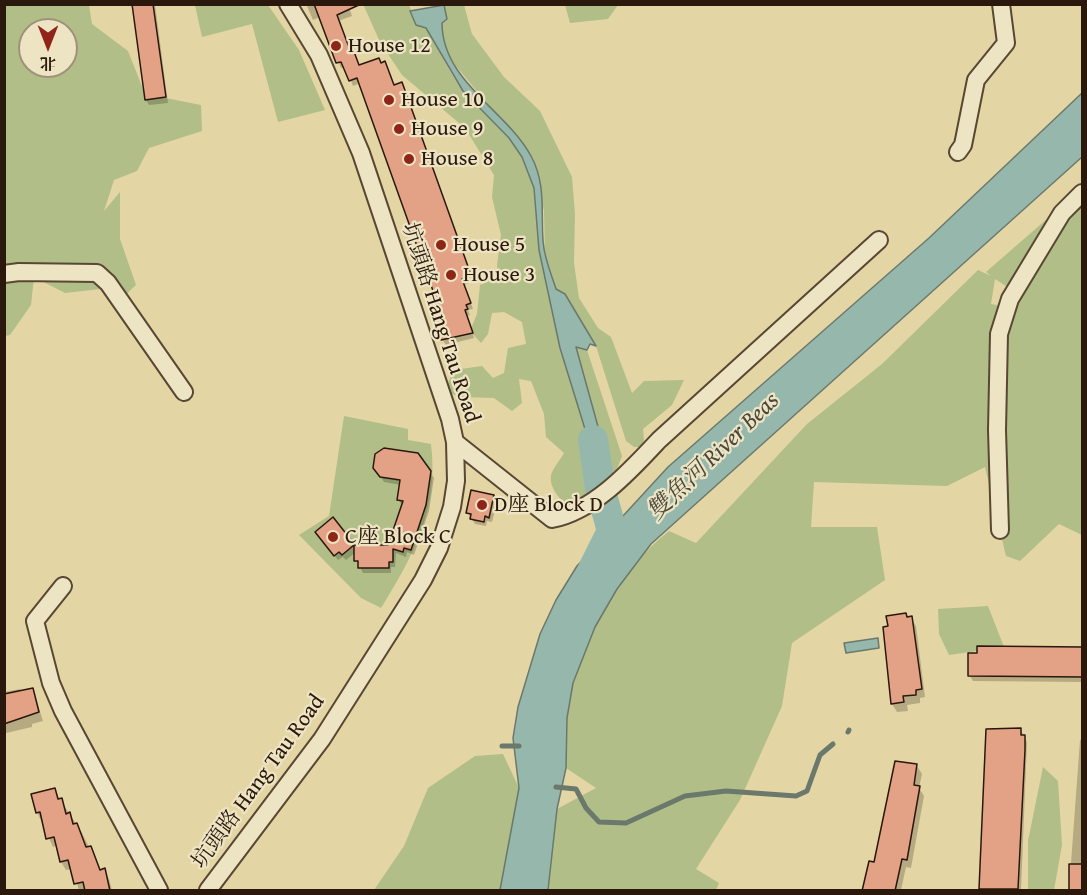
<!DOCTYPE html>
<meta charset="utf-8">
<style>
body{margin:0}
#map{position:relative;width:1087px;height:895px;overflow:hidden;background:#e4d5a4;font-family:"Gentium Book Plus","Noto Serif SC",serif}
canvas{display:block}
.frame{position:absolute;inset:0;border:6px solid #2a180c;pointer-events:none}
.north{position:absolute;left:18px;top:18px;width:60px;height:60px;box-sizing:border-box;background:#ede4c4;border:2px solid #9f927a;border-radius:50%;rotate:180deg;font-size:16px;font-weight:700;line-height:24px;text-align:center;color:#2a180c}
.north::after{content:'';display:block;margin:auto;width:21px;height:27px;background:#8f2418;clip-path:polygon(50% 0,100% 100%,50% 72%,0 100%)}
</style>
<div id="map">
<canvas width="1087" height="895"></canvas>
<div class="frame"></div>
<div class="north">北</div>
</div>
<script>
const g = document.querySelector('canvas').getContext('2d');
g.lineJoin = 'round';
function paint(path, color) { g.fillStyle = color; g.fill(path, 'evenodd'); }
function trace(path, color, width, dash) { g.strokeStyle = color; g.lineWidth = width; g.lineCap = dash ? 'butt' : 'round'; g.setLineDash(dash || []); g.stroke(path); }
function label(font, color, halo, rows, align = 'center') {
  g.font = font + ' "Gentium Book Plus","Noto Serif SC",serif'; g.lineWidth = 4.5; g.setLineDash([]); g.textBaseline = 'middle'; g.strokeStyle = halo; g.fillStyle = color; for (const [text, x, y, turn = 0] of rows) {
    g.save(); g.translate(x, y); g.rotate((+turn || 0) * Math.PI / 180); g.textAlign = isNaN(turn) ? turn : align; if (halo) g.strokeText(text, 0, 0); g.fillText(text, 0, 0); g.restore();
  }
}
const green = new Path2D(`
 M 363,4 L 409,5 C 412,15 421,21 427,30 C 440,51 449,73 464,92 C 482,114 507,132 522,156 C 545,196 545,273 554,320 C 567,383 604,447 592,514 L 583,518 C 571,509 548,493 551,475 C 553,468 560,460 564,453 L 546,437 L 544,414 L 531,381 L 519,379 L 522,403 L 512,411 L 494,398 L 461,397 L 444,391 L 454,370 L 482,366 L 493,378 L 504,373 L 508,348 L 526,344 L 522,322 L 504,312 L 492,313 L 488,334 L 481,343 L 470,331 L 477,314 L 480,285 L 499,277 L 497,265 L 501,235 L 492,197 L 494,175 L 465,128 L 402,75 L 380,42 Z
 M 4,5 L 89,5 L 92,24 L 128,51 L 145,94 L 201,105 L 202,131 L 149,148 L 137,171 L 114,180 L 104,211 L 120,192 L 120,239 L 136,285 L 120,300 L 100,289 L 65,293 L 34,277 L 31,305 L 10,335 L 5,336 ZM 30,30 L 66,30 L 66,66 L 30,66 Z
 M 195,5 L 268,5 L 299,50 L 325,110 L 278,122 L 252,24 L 202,37 Z
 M 444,5 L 464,5 L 472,34 L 504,77 L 540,111 L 572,177 L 575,214 L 574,263 L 579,298 L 598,328 L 611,337 L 632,393 L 644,381 L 684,380 L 672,405 L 643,429 L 644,441 L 641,447 L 634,447 L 626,441 L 596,346 L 565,294 L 556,289 L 545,256 L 544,211 L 533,158 L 455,65 L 444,46 L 440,22 Z
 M 565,5 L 565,4 L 618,5 L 608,19 L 570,23 Z
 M 1082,196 L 1082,535 L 1059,524 L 1020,561 L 1006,556 L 985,467 L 947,486 L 814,482 L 811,527 L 877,527 L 885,580 L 792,643 L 782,706 L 740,800 L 696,869 L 719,883 L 716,890 L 548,890 L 557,809 L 596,788 L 566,768 C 566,752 565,734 567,717 C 574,649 615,573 669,531 L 696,543 L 807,424 L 882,364 L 978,270 L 991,276 L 986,272 L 1048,218 L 1054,221 L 1012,290 L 995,279 L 991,304 L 1013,308 L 1065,214 Z
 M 575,347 L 587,350 L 622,456 L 616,472 L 607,478 L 602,441 Z
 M 344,416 L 408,429 L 408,440 L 431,444 C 439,508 414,555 381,608 L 361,598 L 299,535 L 329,516 Z
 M 988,606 L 1004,647 L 949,655 L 939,634 L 938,609 Z
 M 503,754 L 519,788 L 500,890 L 374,890 L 404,846 L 428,788 L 475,756 Z
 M 1043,767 L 1058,781 L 1062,845 L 1054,890 L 1028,890 L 1028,841 Z`);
const water = new Path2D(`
 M 444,5 L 447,19 L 442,23 C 442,81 506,110 531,156 C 546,183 541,212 543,241 C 544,258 551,273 556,289 L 565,294 L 596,346 L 590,344 L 587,350 L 576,347 L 602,441 L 607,478 L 592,484 L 593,466 L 589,442 L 560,348 L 539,250 L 534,188 L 522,157 L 509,138 L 463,91 L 426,28 L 416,25 L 410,11 Z
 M 1082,93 L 1082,157 L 651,544 L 617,589 L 595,627 L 573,683 L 567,718 L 566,768 L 557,809 L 548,890 L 500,890 L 519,788 L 513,738 L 518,707 L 540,634 L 556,600 L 577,566 L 668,467 L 929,238 Z
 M 878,638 L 879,648 L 846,653 L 844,643 Z`);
const shadow = new Path2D(`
 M 133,4 L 155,4 L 168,103 L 149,105 L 146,100 Z
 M 306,4 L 348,4 L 352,16 L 338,21 L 359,67 L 394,87 L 404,89 L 472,277 L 467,279 L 469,283 L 464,285 L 473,309 L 468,310 L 470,315 L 467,316 L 474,338 L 446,345 L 442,339 L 440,309 L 360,83 L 353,86 L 345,67 L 341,68 L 320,17 L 313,20 Z
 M 430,472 L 434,478 L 429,511 L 414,555 L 407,552 L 406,557 L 396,553 L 395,567 L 391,567 L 391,573 L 363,573 L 356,560 L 356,552 L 346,560 L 343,557 L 338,560 L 320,538 L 333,519 L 354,546 L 389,546 L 402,506 L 399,500 L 401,485 L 384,482 L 378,473 Z
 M 493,496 L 497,502 L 492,522 L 487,521 L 486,526 L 475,524 L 468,513 Z
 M 907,618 L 911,618 L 916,626 L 925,697 L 920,698 L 920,703 L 907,705 L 908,711 L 897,712 L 892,704 Z
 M 1082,648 L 1082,682 L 973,681 L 970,676 Z
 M 20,689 L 23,693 L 33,690 L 43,721 L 32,724 L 32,727 L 6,733 L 4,692 Z
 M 987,730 L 1021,730 L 1027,742 L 1021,890 L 981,890 Z
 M 1082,739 L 1082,890 L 1069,890 L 1080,740 Z
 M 917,766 L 922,774 L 919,788 L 924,796 L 911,868 L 906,867 L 901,890 L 867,890 L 875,864 Z
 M 54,790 L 82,833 L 101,871 L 104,870 L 109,879 L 112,890 L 79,890 L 72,869 L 66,870 L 61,862 L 58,845 L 53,847 L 37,812 Z`);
const stream = new Path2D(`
 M 848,732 L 849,730
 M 502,746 L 519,746
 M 556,787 L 576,789 L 586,808 L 599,822 L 626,823 L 685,796 L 726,791 L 796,796 L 807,791 L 820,755 L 833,744`);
const river = new Path2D(`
 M 593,440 L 600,488 L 612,531 L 593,569`);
const building = new Path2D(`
 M 132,4 L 153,4 L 166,97 L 145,100 Z
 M 314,4 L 361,4 L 337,15 L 350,50 L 353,49 L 359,65 L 379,58 L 381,63 L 385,61 L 394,85 L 402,82 L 470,272 L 465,273 L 467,278 L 462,279 L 471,303 L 466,305 L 468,309 L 465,310 L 473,333 L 441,340 L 430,311 L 438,308 L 437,302 L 359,84 L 357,78 L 349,81 L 341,62 L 336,63 Z
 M 384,448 L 418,453 L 431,471 L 426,505 L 411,550 L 404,548 L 403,552 L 393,549 L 393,562 L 389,562 L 389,568 L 358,568 L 358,561 L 354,561 L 354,545 L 342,555 L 339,552 L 334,556 L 315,532 L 333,517 L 355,545 L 388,545 L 403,501 L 397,500 L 400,480 L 380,477 L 373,468 L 375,454 Z
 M 471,490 L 494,495 L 489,518 L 485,516 L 484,522 L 470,519 L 471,514 L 466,513 Z
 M 906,613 L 907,617 L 912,616 L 922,689 L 916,690 L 916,695 L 903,696 L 904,702 L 891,704 L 883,627 L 888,626 L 886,616 Z
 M 977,646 L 1083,647 L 1083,677 L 968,676 L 968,653 L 977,653 Z
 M 33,688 L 39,712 L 4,724 L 4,694 Z
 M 1021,728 L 1021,735 L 1025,735 L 1025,750 L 1018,889 L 979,889 L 986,729 Z
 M 895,761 L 917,764 L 914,785 L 920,786 L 907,860 L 902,859 L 895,891 L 862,891 L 869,861 L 874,862 Z
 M 55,788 L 58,799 L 62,798 L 66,814 L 70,812 L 73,824 L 77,823 L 86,847 L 91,846 L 100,870 L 105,868 L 110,891 L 85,891 L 83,882 L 74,884 L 68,860 L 60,862 L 54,837 L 46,839 L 40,812 L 36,813 L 31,794 Z
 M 1069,864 L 1083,864 L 1083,891 L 1069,891 Z`);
const minor = new Path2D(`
 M 958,152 L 963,145 L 976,80 L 1006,43 L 1001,4
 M 4,274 L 19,272 L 97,273 L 108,283 L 184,392
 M 455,442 L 552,519 C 594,511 631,470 659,440 L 879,240
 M 1000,530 L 997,430 L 999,334 L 1010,299 L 1062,213 L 1082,193
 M 63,586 L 35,621 L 51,683 L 63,711 L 159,890
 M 208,890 L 322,739 L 423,580 L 439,548 L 452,507 L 456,481 L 455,442 L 450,419 L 361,153 L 319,55 L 288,4`);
const markers = [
 [336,46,6,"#8f2418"],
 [389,100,6,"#8f2418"],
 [399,129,6,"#8f2418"],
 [409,159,6,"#8f2418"],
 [441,245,6,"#8f2418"],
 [451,275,6,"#8f2418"],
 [482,505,6,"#8f2418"],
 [333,537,6,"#8f2418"]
];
const poiNames = [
 ["House 12",348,46],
 ["House 10",401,100],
 ["House 9",411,129],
 ["House 8",421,159],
 ["House 5",453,245],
 ["House 3",463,275],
 ["D座 Block D",494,505],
 ["C座 Block C",345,537]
];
const streetNames = [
 ["坑頭路 Hang Tau Road",440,323,72],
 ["坑頭路 Hang Tau Road",259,782,-54]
];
const waterNames = [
 ["雙魚河 River Beas",714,457,-44]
];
paint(green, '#b1be88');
paint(water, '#96b8ac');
trace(water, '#6b786c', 1.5);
paint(shadow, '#0003');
trace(stream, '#6b786c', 5);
trace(river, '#96b8ac', 30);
paint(building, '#e3a185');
trace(building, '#2a180c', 1.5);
trace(minor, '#584732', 20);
trace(minor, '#ede4c4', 16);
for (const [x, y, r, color] of markers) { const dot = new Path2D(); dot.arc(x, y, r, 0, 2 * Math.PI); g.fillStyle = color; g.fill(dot); trace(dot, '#ede4c4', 2); }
label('22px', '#2a180c', '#ede4c4', poiNames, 'left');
label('22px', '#2a180c', '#ede4c4', streetNames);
label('italic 24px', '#4a483c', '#ede4c4', waterNames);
</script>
